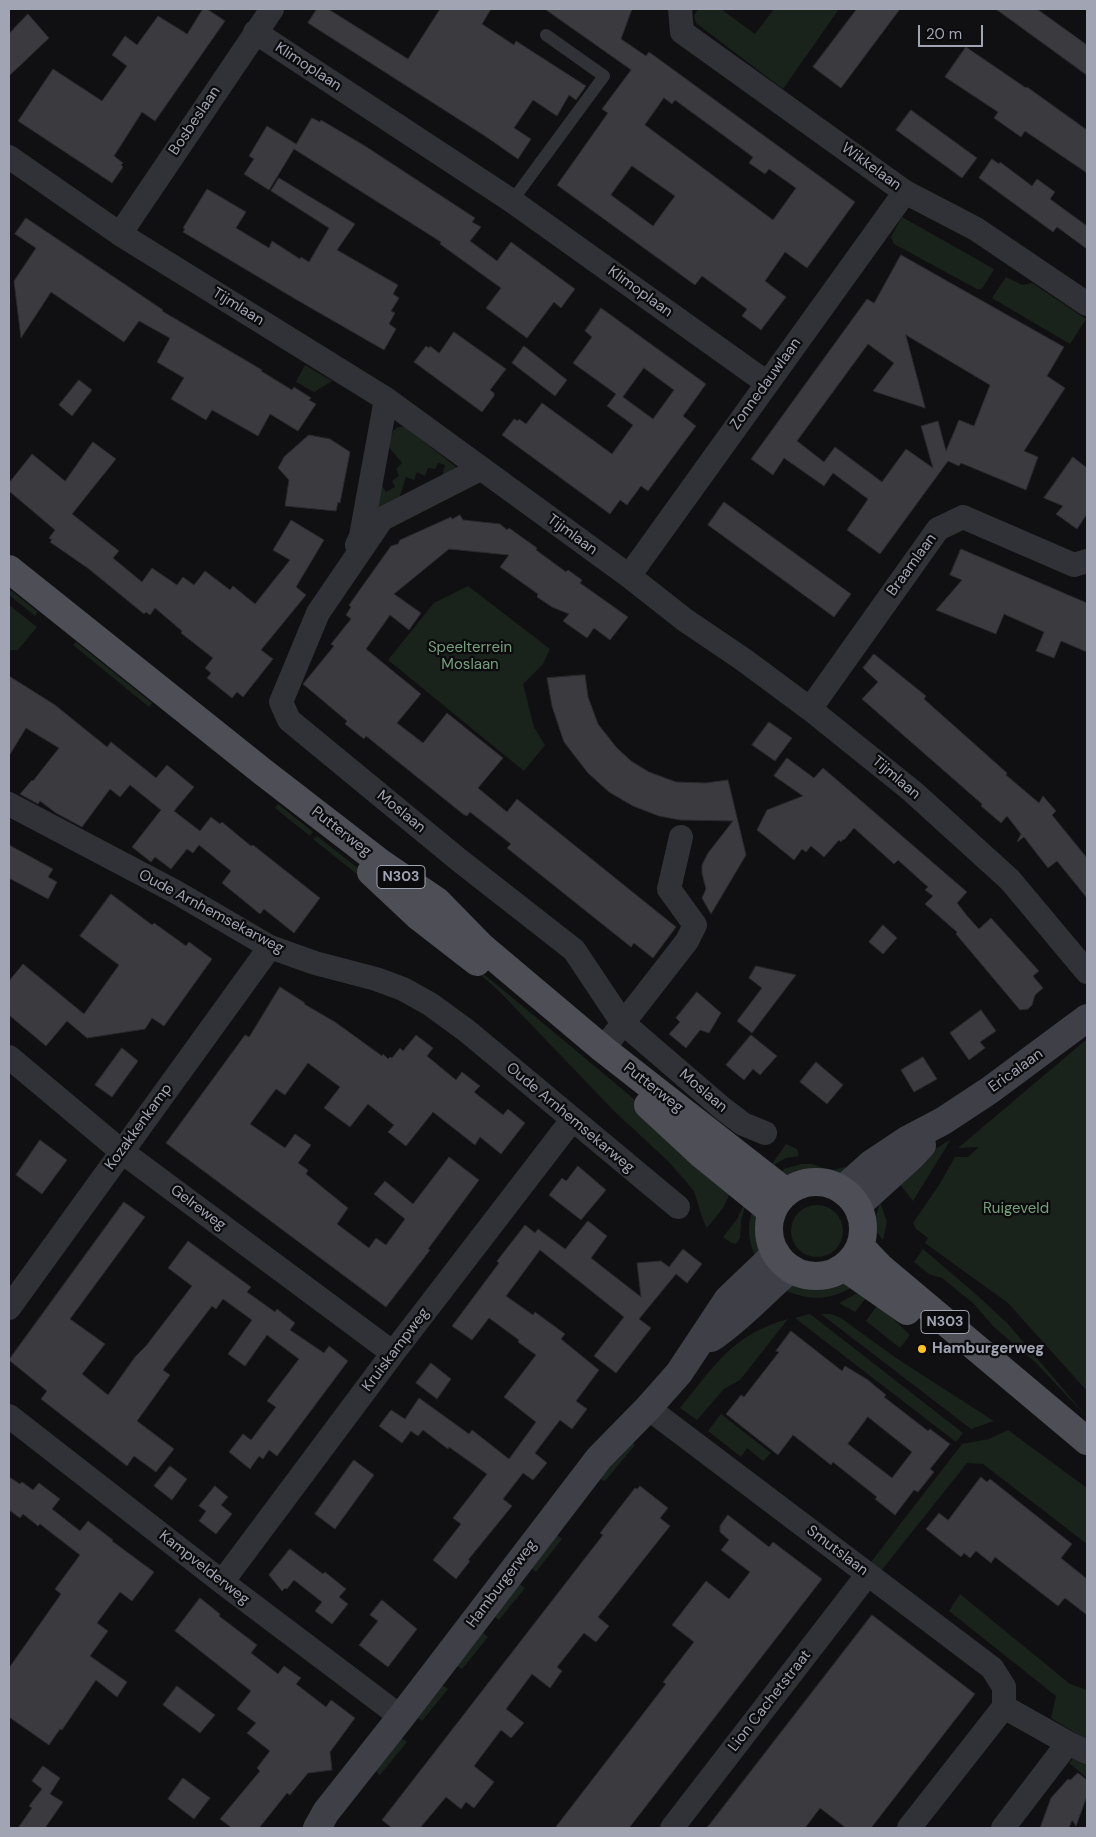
<!DOCTYPE html>
<style>
body{margin:0}
#map{position:relative;width:1096px;height:1837px;overflow:hidden;background:#101012;font-family:"DM Sans",sans-serif}
canvas{display:block}
.frame{position:absolute;inset:0;border:10px solid #a1a5b3;pointer-events:none}
.scale{position:absolute;left:918px;top:25px;width:65px;height:22px;box-sizing:border-box;border:2px solid #a1a5b3;border-top:0;padding-left:6px;font-size:15px;line-height:18px;white-space:nowrap;color:#a1a5b3;-webkit-text-stroke:4px #0b0b0d;paint-order:stroke}
</style>
<div id="map">
<canvas width="1096" height="1837"></canvas>
<div class="frame"></div>
<div class="scale">20 m</div>
</div>
<script>
const g = document.querySelector('canvas').getContext('2d');
g.lineJoin = 'round';
function paint(path, color) { g.fillStyle = color; g.fill(path, 'evenodd'); }
function trace(path, color, width, dash) { g.strokeStyle = color; g.lineWidth = width; g.lineCap = dash ? 'butt' : 'round'; g.setLineDash(dash || []); g.stroke(path); }
function label(font, color, halo, rows, align = 'center') {
  g.font = font + ' "DM Sans",sans-serif'; g.lineWidth = 4.5; g.setLineDash([]); g.textBaseline = 'middle'; g.strokeStyle = halo; g.fillStyle = color; for (const [text, x, y, turn = 0] of rows) {
    g.save(); g.translate(x, y); g.rotate((+turn || 0) * Math.PI / 180); g.textAlign = isNaN(turn) ? turn : align; if (halo) g.strokeText(text, 0, 0); g.fillText(text, 0, 0); g.restore();
  }
}
const green = new Path2D(`
 M 698,9 L 721,9 L 755,34 L 774,9 L 839,9 L 783,89 L 696,23 L 694,16 Z
 M 902,217 L 994,269 L 982,289 L 977,289 L 894,244 L 891,237 Z
 M 1006,277 L 1022,285 L 1032,283 L 1086,319 L 1070,344 L 992,298 Z
 M 305,365 L 332,381 L 314,392 L 296,382 Z
 M 398,427 L 405,427 L 456,467 L 454,473 L 441,480 L 445,465 L 438,463 L 435,469 L 428,468 L 425,476 L 417,472 L 414,480 L 406,477 L 398,502 L 376,516 L 379,481 L 386,492 L 395,487 L 392,481 L 399,476 L 396,469 L 402,463 L 388,446 L 393,431 Z
 M 468,586 L 550,649 L 543,664 L 523,684 L 534,727 L 545,745 L 524,771 L 388,660 L 434,603 Z
 M 9,589 L 38,612 L 35,616 L 9,595 Z
 M 9,605 L 37,627 L 18,650 L 9,650 Z
 M 76,642 L 152,703 L 149,707 L 73,645 Z
 M 278,804 L 313,832 L 310,836 L 275,808 Z
 M 317,836 L 359,869 L 378,891 L 313,839 Z
 M 439,938 L 502,989 L 628,1094 L 732,1189 L 723,1208 L 707,1228 L 703,1220 L 694,1191 L 669,1162 L 614,1111 L 500,992 Z
 M 1087,1039 L 1087,1391 L 1008,1303 L 925,1243 L 928,1238 L 916,1229 L 913,1223 L 939,1185 L 955,1157 L 968,1157 L 979,1147 L 958,1148 Z
 M 951,1139 L 913,1201 L 898,1182 L 929,1153 Z
 M 786,1144 L 797,1149 L 799,1156 L 786,1158 L 770,1167 Z
 M 801,1164 L 813,1164 L 823,1168 L 833,1170 L 845,1167 L 853,1171 L 838,1178 L 831,1178 L 790,1177 L 779,1174 L 784,1169 Z
 M 747,1199 L 741,1221 L 740,1238 L 736,1244 L 730,1242 L 723,1237 L 737,1219 Z
 M 880,1202 L 887,1222 L 883,1240 L 873,1227 Z
 M791 1231a26 26 0 1 1 52 0a26 26 0 1 1-52 0Z
 M 754,1205 C 767,1226 766,1237 757,1260 C 747,1240 747,1226 754,1205 Z
 M 923,1249 L 978,1296 L 1008,1324 L 1087,1417 L 1035,1362 L 994,1327 L 973,1303 L 942,1278 L 929,1274 L 914,1262 Z
 M 838,1280 L 855,1286 C 827,1301 813,1301 783,1290 L 795,1284 Z
 M 863,1290 L 869,1294 L 855,1312 L 839,1303 Z
 M 878,1304 L 910,1335 L 900,1348 L 866,1321 Z
 M 810,1314 L 963,1433 L 956,1442 L 795,1318 Z
 M 821,1314 L 831,1314 L 841,1318 L 896,1358 L 994,1421 L 971,1429 Z
 M 788,1319 L 740,1380 L 724,1389 L 697,1420 L 680,1408 C 714,1366 733,1334 788,1319 Z
 M 721,1414 L 771,1453 L 763,1461 L 747,1448 L 741,1457 L 708,1431 Z
 M 1008,1430 L 1087,1488 L 1087,1544 L 983,1464 L 967,1463 L 881,1571 L 871,1562 L 962,1444 L 989,1439 Z
 M 632,1443 L 635,1445 L 605,1481 L 600,1479 L 619,1454 Z
 M 557,1535 L 562,1539 L 536,1572 L 531,1568 Z
 M 520,1584 L 525,1588 L 499,1620 L 494,1616 Z
 M 960,1594 L 1070,1684 L 1087,1690 L 1087,1740 L 1051,1718 L 1056,1696 L 949,1611 Z
 M 483,1633 L 488,1637 L 462,1669 L 457,1666 Z
 M 443,1685 L 448,1689 L 422,1721 L 417,1717 Z
 M 401,1738 L 407,1742 L 380,1775 L 376,1771 Z
 M 1076,1754 L 1087,1759 L 1087,1778 L 1069,1763 Z`);
const building = new Path2D(`
 M 203,9 L 207,9 L 225,21 L 155,121 L 142,112 L 114,156 L 123,163 L 121,165 L 123,167 L 112,183 L 18,121 L 53,69 L 102,101 L 127,66 L 112,55 L 125,36 L 137,45 L 158,16 L 187,34 Z
 M 317,9 L 328,9 L 408,59 L 440,9 L 491,9 L 482,24 L 514,45 L 516,41 L 586,86 L 576,100 L 569,95 L 557,116 L 533,100 L 514,128 L 531,139 L 518,159 L 485,136 L 308,23 Z
 M 545,9 L 632,9 L 621,39 L 646,56 L 649,52 L 855,202 L 807,268 L 785,252 L 765,281 L 786,297 L 761,330 L 742,316 L 747,309 L 702,276 L 695,285 L 557,185 L 608,113 L 602,109 L 631,70 ZM 664,98 L 672,104 L 675,100 L 753,157 L 749,163 L 765,174 L 769,169 L 796,188 L 773,220 L 645,125 ZM 632,166 L 675,196 L 653,226 L 611,195 Z
 M 857,9 L 900,9 L 841,88 L 813,67 Z
 M 996,9 L 1037,9 L 1087,45 L 1087,75 Z
 M 28,14 L 49,38 L 9,76 L 9,34 Z
 M 966,47 L 1026,88 L 1027,87 L 1087,130 L 1087,173 L 1025,131 L 1021,137 L 994,118 L 998,112 L 945,77 Z
 M 911,110 L 977,158 L 962,178 L 896,130 Z
 M 312,118 L 320,122 L 321,120 L 365,146 L 475,218 L 472,222 L 481,227 L 470,241 L 497,261 L 511,242 L 575,289 L 561,308 L 554,302 L 527,338 L 486,308 L 501,288 L 440,244 L 441,242 L 294,149 L 269,190 L 244,174 L 254,159 L 249,156 L 267,126 L 296,144 Z
 M 992,159 L 999,164 L 1000,162 L 1032,186 L 1037,179 L 1055,192 L 1050,199 L 1087,226 L 1087,249 L 1057,227 L 1053,232 L 979,178 Z
 M 279,178 L 355,224 L 337,250 L 398,285 L 393,294 L 399,298 L 391,311 L 395,313 L 389,324 L 396,329 L 384,350 L 297,300 L 183,232 L 185,229 L 183,228 L 207,189 L 246,212 L 236,228 L 269,248 L 272,241 L 300,259 L 301,257 L 309,262 L 329,228 L 271,191 Z
 M 26,218 L 163,310 L 162,311 L 262,370 L 261,371 L 292,390 L 294,387 L 311,398 L 309,400 L 316,404 L 298,431 L 270,414 L 258,436 L 212,410 L 206,420 L 171,399 L 184,378 L 157,362 L 170,338 L 139,321 L 124,342 L 51,292 L 21,338 L 14,281 L 36,248 L 15,234 Z
 M 901,255 L 1064,347 L 1047,376 L 1065,388 L 1024,451 L 1038,457 L 1026,490 L 961,463 L 959,466 L 948,461 L 880,554 L 847,530 L 868,499 L 833,473 L 824,486 L 784,458 L 773,475 L 751,459 L 867,299 L 874,303 ZM 906,335 L 990,385 L 974,426 L 959,420 L 946,451 L 938,421 L 921,426 L 933,468 L 906,449 L 882,482 L 835,447 L 824,462 L 797,441 L 868,344 L 894,363 L 873,391 L 925,408 Z
 M 601,308 L 706,384 L 683,416 L 696,426 L 648,491 L 641,486 L 627,505 L 620,500 L 610,514 L 502,435 L 514,419 L 518,421 L 519,419 L 526,424 L 542,403 L 612,454 L 633,425 L 607,406 L 616,394 L 573,363 L 592,337 L 585,331 ZM 644,368 L 674,390 L 653,419 L 623,397 Z
 M 454,332 L 506,369 L 490,390 L 494,393 L 494,396 L 482,412 L 414,362 L 426,346 L 429,348 L 430,346 L 439,353 Z
 M 524,346 L 567,380 L 555,396 L 512,363 Z
 M 79,380 L 92,390 L 72,416 L 59,405 Z
 M 309,435 L 330,439 L 350,452 L 340,503 L 338,502 L 336,511 L 285,506 L 289,480 L 278,468 L 284,457 Z
 M 93,442 L 116,459 L 72,514 L 119,551 L 113,558 L 142,582 L 152,568 L 177,585 L 183,577 L 194,585 L 205,571 L 230,590 L 233,586 L 255,604 L 290,560 L 273,550 L 291,520 L 324,540 L 296,587 L 306,595 L 261,650 L 273,659 L 243,697 L 237,692 L 232,698 L 207,678 L 211,673 L 205,668 L 213,658 L 181,633 L 182,631 L 155,608 L 150,615 L 146,612 L 144,614 L 89,569 L 50,542 L 52,540 L 49,538 L 55,530 L 9,491 L 9,483 L 32,454 L 65,481 Z
 M 1073,457 L 1087,468 L 1087,514 L 1077,529 L 1056,514 L 1063,506 L 1044,498 Z
 M 724,502 L 851,594 L 834,617 L 708,525 Z
 M 460,515 L 463,520 L 500,524 L 507,530 L 509,528 L 537,548 L 536,550 L 566,572 L 568,570 L 582,580 L 580,583 L 628,617 L 610,640 L 594,628 L 587,638 L 563,621 L 569,614 L 552,607 L 537,597 L 538,594 L 500,567 L 509,555 L 449,549 L 394,594 L 421,613 L 409,630 L 390,615 L 366,649 L 421,694 L 397,723 L 423,743 L 447,713 L 503,758 L 478,788 L 507,812 L 517,799 L 676,927 L 653,958 L 634,943 L 631,947 L 507,848 L 511,844 L 470,812 L 467,816 L 463,814 L 366,736 L 364,739 L 345,724 L 347,721 L 303,684 L 334,646 L 331,644 L 351,619 L 346,615 L 351,607 L 349,605 L 391,546 L 398,544 L 400,540 L 451,517 L 452,519 Z
 M 961,549 L 1087,603 L 1087,652 L 1061,641 L 1054,658 L 1036,651 L 1044,632 L 1004,614 L 996,634 L 936,610 L 962,580 L 950,575 Z
 M 874,654 L 926,696 L 924,699 L 1007,773 L 1006,775 L 1039,803 L 1043,796 L 1056,811 L 1052,815 L 1087,858 L 1087,898 L 1057,861 L 1048,868 L 1024,837 L 1017,842 L 1021,834 L 1007,816 L 1001,823 L 981,806 L 982,804 L 862,699 L 878,682 L 863,668 Z
 M 585,675 L 588,697 L 598,724 L 616,747 L 631,761 L 649,772 L 676,782 L 706,783 L 728,780 L 746,855 L 711,914 L 702,898 L 706,889 L 702,873 L 702,865 L 708,853 L 733,821 L 680,820 L 659,816 L 633,806 L 609,792 L 588,773 L 564,742 L 552,706 L 547,678 Z
 M 9,676 L 55,705 L 107,747 L 111,742 L 156,778 L 167,765 L 194,787 L 174,811 L 200,831 L 211,817 L 220,824 L 222,822 L 251,846 L 253,845 L 320,898 L 294,933 L 264,909 L 260,914 L 222,883 L 231,871 L 199,845 L 193,853 L 187,849 L 171,869 L 155,857 L 151,862 L 132,847 L 161,810 L 130,785 L 120,797 L 110,789 L 82,827 L 56,813 L 40,801 L 38,804 L 20,794 L 32,780 L 33,781 L 59,748 L 26,728 L 9,756 Z
 M 769,722 L 792,738 L 775,761 L 752,745 Z
 M 787,758 L 814,778 L 823,768 L 967,892 L 957,903 L 968,917 L 979,929 L 991,918 L 1039,971 L 1033,976 L 1043,988 L 1035,995 L 1032,1005 L 1028,1009 L 1020,1010 L 956,934 L 957,932 L 925,904 L 933,896 L 925,890 L 928,887 L 898,860 L 894,864 L 854,828 L 844,840 L 843,839 L 841,842 L 839,840 L 824,857 L 811,846 L 806,852 L 802,849 L 794,860 L 757,830 L 767,810 L 803,796 L 774,776 Z
 M 9,845 L 53,869 L 48,877 L 57,882 L 48,899 L 9,878 Z
 M 111,894 L 152,925 L 154,923 L 186,946 L 189,942 L 212,959 L 164,1026 L 152,1018 L 145,1029 L 87,1038 L 67,1021 L 46,1046 L 9,1015 L 9,981 L 23,964 L 84,1014 L 119,965 L 80,936 Z
 M 883,925 L 897,938 L 883,954 L 869,942 Z
 M 756,966 L 796,975 L 752,1033 L 737,1021 L 762,988 L 749,978 Z
 M 280,987 L 305,1003 L 304,1004 L 335,1022 L 382,1056 L 383,1054 L 388,1059 L 390,1057 L 392,1058 L 400,1048 L 403,1051 L 416,1035 L 433,1048 L 427,1056 L 456,1080 L 462,1072 L 480,1086 L 474,1092 L 503,1115 L 508,1109 L 525,1123 L 501,1154 L 480,1137 L 475,1145 L 433,1112 L 406,1146 L 388,1132 L 394,1125 L 368,1104 L 350,1127 L 324,1108 L 340,1087 L 308,1063 L 285,1095 L 276,1089 L 250,1124 L 285,1148 L 295,1134 L 311,1145 L 298,1163 L 308,1170 L 306,1174 L 348,1208 L 337,1224 L 369,1248 L 376,1238 L 386,1245 L 405,1219 L 374,1194 L 385,1181 L 413,1204 L 449,1157 L 479,1180 L 428,1249 L 430,1250 L 386,1307 L 166,1143 L 245,1035 L 249,1037 Z
 M 697,992 L 721,1013 L 709,1033 L 700,1030 L 686,1048 L 669,1034 L 680,1022 L 676,1018 Z
 M 981,1010 L 996,1031 L 980,1042 L 985,1048 L 969,1060 L 950,1033 Z
 M 751,1035 L 777,1056 L 760,1075 L 753,1069 L 744,1080 L 726,1065 Z
 M 122,1048 L 138,1061 L 112,1097 L 95,1085 Z
 M 923,1057 L 937,1079 L 914,1092 L 901,1070 Z
 M 816,1062 L 843,1085 L 827,1104 L 800,1082 Z
 M 40,1140 L 67,1160 L 42,1194 L 16,1175 Z
 M 578,1166 L 606,1190 L 581,1220 L 549,1195 L 562,1178 L 566,1181 Z
 M 124,1202 L 145,1217 L 70,1319 L 105,1344 L 82,1374 L 108,1395 L 135,1357 L 146,1346 L 192,1286 L 168,1268 L 188,1241 L 251,1287 L 247,1292 L 275,1312 L 277,1309 L 295,1323 L 290,1330 L 324,1353 L 329,1346 L 348,1361 L 277,1456 L 269,1450 L 263,1459 L 259,1456 L 250,1469 L 229,1452 L 243,1434 L 251,1440 L 276,1407 L 267,1401 L 299,1359 L 267,1335 L 245,1366 L 228,1354 L 252,1320 L 223,1299 L 216,1309 L 212,1306 L 163,1370 L 170,1375 L 137,1421 L 174,1449 L 156,1472 L 134,1456 L 127,1466 L 41,1399 L 47,1391 L 9,1360 Z
 M 588,1221 L 607,1236 L 591,1258 L 641,1297 L 637,1263 L 661,1261 L 669,1267 L 683,1249 L 702,1264 L 687,1283 L 676,1274 L 639,1319 L 651,1328 L 616,1373 L 594,1356 L 624,1317 L 540,1250 L 506,1296 L 533,1315 L 535,1312 L 565,1334 L 561,1339 L 599,1370 L 576,1401 L 587,1409 L 572,1429 L 560,1420 L 535,1453 L 547,1463 L 533,1480 L 523,1473 L 503,1499 L 512,1506 L 468,1560 L 470,1561 L 456,1579 L 433,1560 L 461,1524 L 453,1518 L 487,1474 L 449,1447 L 448,1449 L 423,1430 L 418,1436 L 411,1431 L 402,1443 L 379,1426 L 391,1410 L 405,1419 L 419,1398 L 469,1434 L 472,1430 L 509,1459 L 536,1422 L 504,1397 L 536,1355 L 518,1342 L 519,1340 L 489,1318 L 472,1340 L 452,1326 L 499,1263 L 497,1261 L 525,1225 L 535,1233 L 538,1229 L 565,1249 Z
 M 791,1331 L 842,1371 L 845,1366 L 868,1380 L 886,1395 L 884,1397 L 928,1431 L 930,1429 L 950,1444 L 930,1469 L 934,1472 L 918,1492 L 914,1490 L 895,1515 L 875,1499 L 877,1497 L 833,1462 L 831,1465 L 793,1435 L 778,1455 L 726,1414 L 741,1395 L 744,1397 L 779,1352 L 776,1351 ZM 868,1417 L 912,1452 L 892,1478 L 848,1444 Z
 M 431,1363 L 451,1379 L 437,1399 L 416,1383 Z
 M 354,1460 L 374,1475 L 335,1529 L 315,1514 Z
 M 170,1466 L 187,1479 L 172,1500 L 154,1486 Z
 M 9,1477 L 20,1484 L 22,1482 L 33,1490 L 39,1483 L 60,1499 L 52,1509 L 80,1531 L 88,1521 L 113,1540 L 112,1541 L 154,1572 L 132,1601 L 120,1592 L 97,1623 L 108,1631 L 90,1656 L 127,1682 L 117,1697 L 96,1680 L 62,1730 L 60,1729 L 49,1745 L 9,1717 L 9,1668 L 61,1594 L 55,1589 L 80,1555 L 40,1524 L 38,1526 L 23,1514 L 20,1518 L 9,1510 Z
 M 981,1477 L 987,1482 L 990,1479 L 1072,1544 L 1061,1558 L 1087,1579 L 1087,1615 L 1065,1598 L 1058,1606 L 995,1557 L 991,1563 L 976,1551 L 970,1558 L 964,1553 L 961,1557 L 926,1529 L 939,1513 L 948,1520 Z
 M 215,1486 L 228,1497 L 221,1505 L 232,1514 L 216,1534 L 199,1521 L 206,1511 L 199,1506 Z
 M 640,1486 L 668,1508 L 660,1518 L 670,1526 L 598,1617 L 609,1626 L 596,1642 L 584,1633 L 557,1667 L 562,1671 L 550,1688 L 532,1674 L 506,1709 L 524,1723 L 511,1738 L 501,1730 L 474,1766 L 494,1782 L 474,1808 L 466,1802 L 461,1809 L 446,1797 L 420,1828 L 392,1828 L 382,1820 L 603,1535 L 600,1533 L 635,1488 L 637,1489 Z
 M 728,1515 L 769,1547 L 773,1542 L 822,1579 L 629,1828 L 555,1828 L 666,1684 L 663,1682 L 694,1642 L 672,1625 L 706,1581 L 729,1599 L 750,1572 L 721,1550 L 729,1540 L 720,1532 L 720,1526 Z
 M 290,1549 L 323,1574 L 325,1572 L 346,1589 L 339,1597 L 348,1604 L 332,1624 L 315,1611 L 322,1602 L 294,1580 L 287,1589 L 285,1588 L 282,1591 L 269,1575 Z
 M 200,1598 L 220,1614 L 219,1616 L 257,1645 L 251,1653 L 278,1674 L 284,1666 L 301,1678 L 296,1684 L 326,1707 L 331,1700 L 355,1718 L 330,1752 L 332,1770 L 308,1773 L 290,1795 L 287,1793 L 259,1828 L 232,1828 L 220,1819 L 260,1771 L 257,1768 L 270,1751 L 247,1733 L 256,1723 L 237,1709 L 251,1691 L 175,1631 Z
 M 382,1600 L 417,1629 L 388,1667 L 359,1645 L 378,1621 L 370,1615 Z
 M 872,1615 L 975,1694 L 871,1828 L 846,1828 L 820,1808 L 805,1828 L 707,1828 Z
 M 177,1686 L 215,1715 L 200,1733 L 163,1705 Z
 M 43,1766 L 60,1778 L 50,1794 L 63,1802 L 45,1828 L 18,1828 L 32,1808 L 29,1806 L 42,1789 L 32,1781 Z
 M 1078,1773 L 1087,1780 L 1087,1796 L 1076,1826 L 1072,1820 L 1069,1828 L 1040,1828 L 1051,1798 L 1068,1779 L 1070,1780 Z
 M 183,1778 L 210,1798 L 194,1819 L 168,1799 Z`);
const lane = new Path2D(`
 M 512,201 L 604,76 L 546,35`);
const street = new Path2D(`
 M 680,9 L 682,32 L 905,192 L 976,229 L 1087,304
 M 255,32 L 512,201 L 767,383
 M 9,157 L 120,234 L 386,399 L 629,576 L 685,620 L 744,660 L 810,709 L 912,791 L 1010,880 L 1087,972
 M 120,234 L 272,9
 M 480,469 L 382,519 L 318,613 L 281,702 L 289,720 L 459,860 L 574,950 L 622,1022 L 722,1108 L 743,1124 L 765,1133
 M 357,545 L 361,536 L 386,399
 M 629,576 L 905,192
 M 810,709 L 938,529 L 963,517 L 1074,565 L 1087,561
 M 9,804 L 176,892 L 270,947 L 315,963 L 376,979 L 403,989 L 430,1004 L 467,1031 L 678,1207
 M 603,1049 L 687,941 L 695,925 L 669,889 L 681,837
 M 9,1057 L 121,1151 L 393,1353
 M 9,1308 L 270,947
 M 648,1408 L 992,1668 L 1004,1687 L 1004,1707 L 909,1828
 M 9,1416 L 222,1582 L 401,1717
 M 222,1582 L 393,1353 L 572,1120
 M 1068,1743 L 1087,1752
 M 672,1828 L 868,1574
 M 1003,1828 L 1068,1743 L 1004,1707`);
const secondary = new Path2D(`
 M 842,1190 L 871,1164 L 907,1140 L 943,1121 L 990,1090 L 1087,1018
 M 857,1206 L 911,1157 L 922,1145
 M 711,1338 C 739,1320 764,1291 791,1269
 M 317,1828 L 326,1812 L 401,1717 L 599,1458 L 648,1408 L 679,1373 L 728,1299 L 776,1253`);
const primary = new Path2D(`
 M 9,569 L 263,772 L 381,863 L 437,901 L 482,947 L 603,1049 L 786,1192
 M 371,872 L 419,917 L 477,962
 M 648,1105 L 702,1155 L 772,1212
 M769 1229a47 47 0 1 1 94 0a47 47 0 1 1-94 0Z
 M 860,1246 L 880,1267 L 1087,1441
 M 844,1267 L 907,1311`);
const markers = [
 [922,1349,5,"#fac320"]
];
const shields = [
 [401,877,48],
 [945,1322,48]
];
const shieldNames = [
 ["N303",401,877],
 ["N303",945,1322]
];
const streetNames = [
 ["Klimoplaan",308,67,33],
 ["Bosbeslaan",195,121,-56],
 ["Wikkelaan",871,167,36],
 ["Klimoplaan",640,292,36],
 ["Tijmlaan",238,307,32],
 ["Zonnedauwlaan",766,384,-54],
 ["Tijmlaan",572,535,36],
 ["Braamlaan",912,565,-54],
 ["Tijmlaan",896,778,40],
 ["Moslaan",401,812,39],
 ["Putterweg",341,832,38],
 ["Oude Arnhemsekarweg",211,912,28],
 ["Ericalaan",1016,1071,-36],
 ["Putterweg",653,1088,38],
 ["Moslaan",703,1091,40],
 ["Oude Arnhemsekarweg",570,1118,40],
 ["Kozakkenkamp",139,1127,-54],
 ["Gelreweg",198,1208,37],
 ["Kruiskampweg",396,1350,-53],
 ["Smutslaan",837,1551,37],
 ["Kampvelderweg",204,1568,38],
 ["Hamburgerweg",502,1584,-53],
 ["Lion Cachetstraat",770,1701,-52]
];
const parkNames = [
 ["Speelterrein",470,648],
 ["Moslaan",470,665],
 ["Ruigeveld",1016,1209]
];
const poiNames = [
 ["Hamburgerweg",932,1349]
];
paint(green, '#1a221c');
paint(building, '#3a3a3f');
trace(building, '#2a2a2e', 1);
trace(lane, '#313237', 12);
trace(street, '#313237', 24);
trace(secondary, '#3f4047', 28);
trace(primary, '#4d4e56', 28);
for (const [x, y, r, color] of markers) { const dot = new Path2D(); dot.arc(x, y, r, 0, 2 * Math.PI); g.fillStyle = color; g.fill(dot); trace(dot, '#0b0b0d', 2); }
for (const [x, y, w] of shields) { const box = new Path2D(); box.roundRect(x - w / 2, y - 11.5, w, 23, 4); g.fillStyle = '#0b0b0d'; g.fill(box); trace(box, '#a1a5b3', 1); }
label('bold 14px', '#a1a5b3', null, shieldNames);
label('15px', '#a1a5b3', '#0b0b0d', streetNames);
label('15px', '#76a07c', '#0b0b0d', parkNames);
label('bold 15px', '#a1a5b3', '#0b0b0d', poiNames, 'left');
</script>
